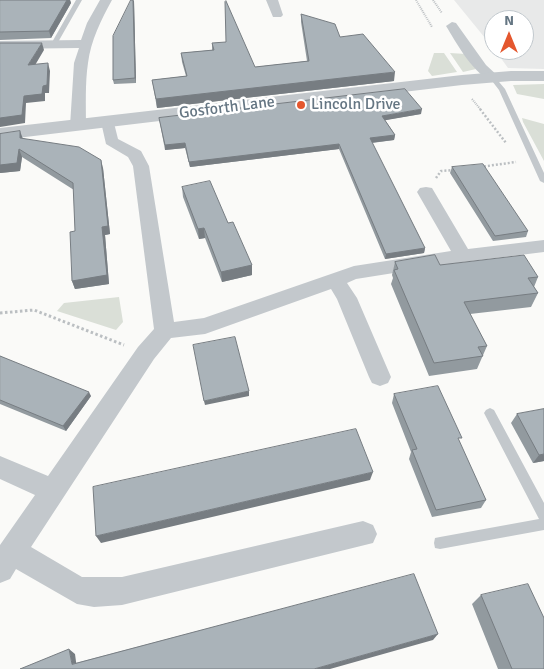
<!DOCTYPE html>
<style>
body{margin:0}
#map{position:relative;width:544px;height:669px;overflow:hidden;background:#fafaf8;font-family:Signika,sans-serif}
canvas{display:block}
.north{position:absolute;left:484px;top:10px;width:50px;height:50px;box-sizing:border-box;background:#fff;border:1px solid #c1c8cd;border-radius:50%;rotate:0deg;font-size:14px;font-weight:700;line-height:20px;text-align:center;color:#657683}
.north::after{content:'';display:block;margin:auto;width:18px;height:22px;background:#e4572e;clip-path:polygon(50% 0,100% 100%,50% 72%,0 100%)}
</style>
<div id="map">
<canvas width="544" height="669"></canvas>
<div class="north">N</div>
</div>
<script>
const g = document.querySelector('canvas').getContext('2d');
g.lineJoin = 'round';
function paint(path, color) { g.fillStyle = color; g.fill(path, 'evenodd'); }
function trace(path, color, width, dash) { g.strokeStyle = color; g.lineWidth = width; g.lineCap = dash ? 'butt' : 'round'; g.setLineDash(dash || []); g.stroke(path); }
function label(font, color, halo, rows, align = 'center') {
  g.font = font + ' Signika,sans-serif'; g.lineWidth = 5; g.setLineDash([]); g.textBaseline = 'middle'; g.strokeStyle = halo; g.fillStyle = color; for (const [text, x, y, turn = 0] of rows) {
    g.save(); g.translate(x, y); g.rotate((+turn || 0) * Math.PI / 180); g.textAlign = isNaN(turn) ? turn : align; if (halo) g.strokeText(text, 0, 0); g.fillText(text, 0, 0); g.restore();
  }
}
const built = new Path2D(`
 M 454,0 L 544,0 L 544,69 L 508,68 L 495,50 L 524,50 L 524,20 L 494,20 L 494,49 Z`);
const green = new Path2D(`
 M 434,53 L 444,53 L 457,72 L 432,76 L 428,71 Z
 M 450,53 L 466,54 L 476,69 L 463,72 Z
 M 544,84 L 544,99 L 517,94 L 513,85 Z
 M 522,118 L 544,124 L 544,161 L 523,122 Z
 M 119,297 L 123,322 L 116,330 L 57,311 L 64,303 Z`);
const pathFar2 = new Path2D(`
 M 416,0 L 432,27
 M 433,0 L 442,13
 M 472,99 L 481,110`);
const pathFar1 = new Path2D(`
 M 480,109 L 506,143
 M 480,167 L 516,162
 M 436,178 L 441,171 L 454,170`);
const path = new Path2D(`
 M 0,313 L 34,310 L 124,345`);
const service = new Path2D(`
 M 76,0 L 82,0 L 57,44 L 52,45 L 51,44 Z
 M 490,76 L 494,76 L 505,89 L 544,173 L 544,183 L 540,181 L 499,90 L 489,77 Z
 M 490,408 L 494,410 L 544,503 L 544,530 L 440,549 L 435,548 L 434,543 L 435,538 L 440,537 L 539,519 L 484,413 L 486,410 Z`);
const minor = new Path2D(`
 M 100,0 L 112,0 C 101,20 91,40 88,63 C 85,83 86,105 86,126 L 83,129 L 73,129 L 70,126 L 74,63 L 79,48 L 0,49 L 0,41 L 81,40 L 87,23 Z
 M 266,0 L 278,0 L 283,15 L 281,17 L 273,17 Z
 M 452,22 L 456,23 L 486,65 L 499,77 L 497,80 C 478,84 455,40 446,26 Z
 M 108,118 L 113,119 L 118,139 L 141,151 L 149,166 L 174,322 L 204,318 L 354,266 L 451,251 L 417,192 L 420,188 L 426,187 L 432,188 L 468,249 L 544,240 L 544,252 L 463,262 L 356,279 L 347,283 L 357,298 L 391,377 L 388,383 L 380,386 L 372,383 L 369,377 L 337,299 L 331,289 L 205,334 L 171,338 L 154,359 L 31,547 L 82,577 L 122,577 L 363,521 L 373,525 L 377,534 L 373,543 L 122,605 L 94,607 L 77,604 L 16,569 L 10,579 L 0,583 L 0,545 L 35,495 L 0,479 L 0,456 L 48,476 L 138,347 L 154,329 L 133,166 L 128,157 L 106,144 L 101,122 L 103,119 Z`);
const tertiary = new Path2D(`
 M 511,71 L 544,71 L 544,81 L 511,81 L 462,85 L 0,140 L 0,128 L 462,75 Z`);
const wall = new Path2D(`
 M 0,0 L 70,0 L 71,3 L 51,38 L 0,40 Z
 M 134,1 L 136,83 L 114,84 L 113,80 Z
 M 301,14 L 340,37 L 394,81 L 157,108 L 152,80 L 186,76 L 182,62 L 181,53 L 212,50 L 212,43 L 255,67 L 307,61 L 301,22 Z
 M 421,114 L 385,120 L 395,135 L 394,140 L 372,143 L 425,248 L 424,253 L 385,259 L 339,149 L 190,167 L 185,148 L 165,150 L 159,118 Z
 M 23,138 L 103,168 L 110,234 L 105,235 L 109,284 L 75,289 L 72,281 L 75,231 L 74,190 L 22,157 L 20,171 L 0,173 Z
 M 452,167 L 528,231 L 526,237 L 493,241 L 450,173 Z
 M 182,187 L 228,223 L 252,265 L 252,275 L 222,282 L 205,238 L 199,239 L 183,197 Z
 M 395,262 L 440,265 L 538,277 L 534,287 L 538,293 L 531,307 L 470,314 L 487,346 L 477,369 L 429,376 L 391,284 L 393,278 L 392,275 Z
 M 0,356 L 91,396 L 66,431 L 0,404 Z
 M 394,394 L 459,442 L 486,500 L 481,508 L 432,517 L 409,459 L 411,452 L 392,403 Z
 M 544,409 L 544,461 L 533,463 L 511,423 L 517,414 Z
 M 481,595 L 544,669 L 498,669 L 472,604 Z`);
const shadedWall = new Path2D(`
 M 67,0 L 70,0 L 71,3 L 51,38 L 49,31 Z
 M 133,0 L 134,1 L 136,83 L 135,78 Z
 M 42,43 L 44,50 L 31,72 L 28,65 Z
 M 48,63 L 50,71 L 49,93 L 45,93 L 45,101 L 26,103 L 25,123 L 0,127 L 0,118 L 24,96 L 43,86 Z
 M 395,72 L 394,81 L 157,108 L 156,99 Z
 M 422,109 L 421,114 L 381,121 L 382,116 Z
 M 20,131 L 23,139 L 20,138 Z
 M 395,135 L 394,140 L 369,143 L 370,138 Z
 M 185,143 L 185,148 L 165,150 L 165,145 Z
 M 339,144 L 339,149 L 190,167 L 189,162 Z
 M 19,149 L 22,157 L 20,171 L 0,173 L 0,165 Z
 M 101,160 L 103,168 L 110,234 L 105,235 L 109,284 L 75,289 L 72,281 L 102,227 Z
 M 204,228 L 205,238 L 199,239 L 198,229 Z
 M 425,248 L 424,253 L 385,259 L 386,254 Z
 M 252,265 L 252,275 L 222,282 L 221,272 Z
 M 249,391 L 249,396 L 205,405 L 204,401 Z
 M 89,392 L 91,396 L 66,431 L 63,426 Z
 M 544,454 L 544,461 L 533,463 L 539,455 Z
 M 373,472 L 370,480 L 101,543 L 96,536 Z
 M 438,634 L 433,640 L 330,669 L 314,669 Z
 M 69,649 L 75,654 L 77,669 L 72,664 Z`);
const building = new Path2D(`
 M 0,0 L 67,0 L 49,31 L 0,32 Z
 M 131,0 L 133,0 L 135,78 L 113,80 L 113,36 Z
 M 226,1 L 255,67 L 309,61 L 301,14 L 335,24 L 340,37 L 363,34 L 395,72 L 156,99 L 152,80 L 187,76 L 181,53 L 214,50 L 212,43 L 226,42 L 225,2 Z
 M 0,43 L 42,43 L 28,65 L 48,63 L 47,85 L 43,86 L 42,94 L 24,96 L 22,115 L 0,118 Z
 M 405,89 L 422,109 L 382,116 L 395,135 L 370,138 L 425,248 L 386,254 L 339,144 L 189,162 L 185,143 L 165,145 L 159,118 Z
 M 20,131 L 20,138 L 79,147 L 101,160 L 108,226 L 102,227 L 107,275 L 72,281 L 70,232 L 75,231 L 73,183 L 19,149 L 17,163 L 0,165 L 0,134 Z
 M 483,164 L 528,231 L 495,236 L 452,167 Z
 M 210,181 L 228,223 L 233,222 L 252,265 L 221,272 L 204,228 L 198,229 L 182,187 Z
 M 435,255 L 440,265 L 524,255 L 538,277 L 528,278 L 538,293 L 464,302 L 487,346 L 478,347 L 483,356 L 434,363 L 394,270 L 398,269 L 395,262 Z
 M 235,337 L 249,391 L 204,401 L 193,345 Z
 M 0,356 L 89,392 L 63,426 L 0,400 Z
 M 438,386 L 462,438 L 458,438 L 486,500 L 436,510 L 412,450 L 417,449 L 394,394 Z
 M 544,409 L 544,454 L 539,455 L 517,414 Z
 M 356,429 L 373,472 L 96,536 L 93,487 Z
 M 414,574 L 438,634 L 314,669 L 20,669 L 69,649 L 72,664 Z
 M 528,584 L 544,618 L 544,669 L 512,669 L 481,595 Z`);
const markers = [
 [301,105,5,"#e4572e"]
];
const farPoinames = [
 ["Lincoln Drive",311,105]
];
const farStreetnames = [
 ["Gosforth Lane",227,108,-7]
];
paint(built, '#e8e9e9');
paint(green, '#dadfd7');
trace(pathFar2, '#bbbfc2', 2, [1, 1]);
trace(pathFar1, '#bbbfc2', 2.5, [2, 2]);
trace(path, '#bbbfc2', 3, [2.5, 2.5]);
paint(service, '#c3c8cc');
paint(minor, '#c3c8cc');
paint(tertiary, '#c3c8cc');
paint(wall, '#929a9f');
paint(shadedWall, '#777d82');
paint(building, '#aab3b9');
trace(building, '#777d82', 1);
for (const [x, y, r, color] of markers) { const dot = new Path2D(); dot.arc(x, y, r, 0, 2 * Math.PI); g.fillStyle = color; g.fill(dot); trace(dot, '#fff', 2); }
label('16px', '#657683', '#fff', farPoinames, 'left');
label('16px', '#657683', '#fff', farStreetnames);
</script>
